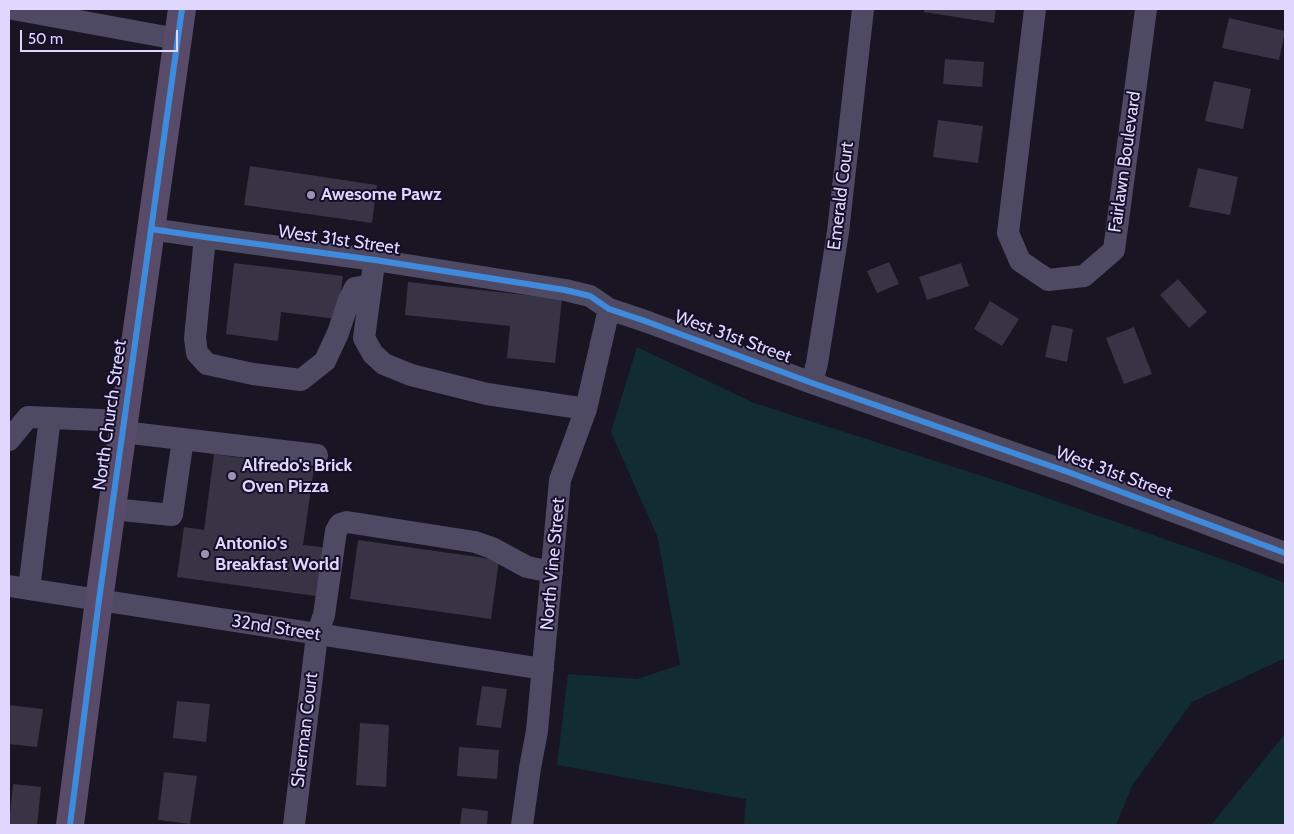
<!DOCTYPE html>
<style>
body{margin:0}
#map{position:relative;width:1294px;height:834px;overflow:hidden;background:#191523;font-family:Cabin,sans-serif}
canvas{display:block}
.frame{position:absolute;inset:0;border:10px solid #e0d7ff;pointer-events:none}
.scale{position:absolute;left:20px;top:30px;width:158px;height:22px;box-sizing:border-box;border:2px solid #e0d7ff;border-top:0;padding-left:6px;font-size:15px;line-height:18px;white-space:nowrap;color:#e0d7ff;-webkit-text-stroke:4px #160f29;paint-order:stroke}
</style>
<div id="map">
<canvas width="1294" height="834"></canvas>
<div class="frame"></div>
<div class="scale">50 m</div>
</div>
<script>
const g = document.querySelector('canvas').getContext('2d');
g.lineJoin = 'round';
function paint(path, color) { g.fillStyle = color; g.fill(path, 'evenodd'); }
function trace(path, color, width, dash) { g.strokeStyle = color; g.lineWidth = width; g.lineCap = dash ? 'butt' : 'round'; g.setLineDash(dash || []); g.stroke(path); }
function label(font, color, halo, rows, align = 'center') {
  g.font = font + ' Cabin,sans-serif'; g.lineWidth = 4; g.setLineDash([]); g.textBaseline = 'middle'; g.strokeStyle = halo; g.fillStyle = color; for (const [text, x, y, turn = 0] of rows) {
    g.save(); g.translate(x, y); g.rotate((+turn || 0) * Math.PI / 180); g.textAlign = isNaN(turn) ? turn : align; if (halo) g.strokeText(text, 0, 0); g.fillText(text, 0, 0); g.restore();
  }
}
const green = new Path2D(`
 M 637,347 L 754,403 L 1010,485 L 1236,564 L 1285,583 L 1285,658 L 1192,702 L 1132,786 L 1116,825 L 744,825 L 746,799 L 557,765 L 568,674 L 637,679 L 680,665 L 658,538 L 611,432 Z
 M 1285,734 L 1285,825 L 1211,825 Z`);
const building = new Path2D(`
 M 924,9 L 996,9 L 994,23 L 924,12 Z
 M 1229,18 L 1285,31 L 1279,60 L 1222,48 Z
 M 945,59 L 984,62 L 982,87 L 943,84 Z
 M 1214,81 L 1251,89 L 1243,129 L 1205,121 Z
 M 938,120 L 983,126 L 978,163 L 933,157 Z
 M 250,166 L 377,185 L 372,223 L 244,205 Z
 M 1198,168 L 1238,177 L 1230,215 L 1189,207 Z
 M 889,262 L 899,284 L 877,293 L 867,271 Z
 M 234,263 L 343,276 L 337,319 L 281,312 L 278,341 L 226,334 Z
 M 961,263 L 969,286 L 927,300 L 919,277 Z
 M 1178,279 L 1207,312 L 1189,328 L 1160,295 Z
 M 408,282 L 562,299 L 555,363 L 507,358 L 510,326 L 405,315 Z
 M 990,301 L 1019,319 L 1002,346 L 974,329 Z
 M 1052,325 L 1073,329 L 1067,362 L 1045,357 Z
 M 1134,327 L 1152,374 L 1124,384 L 1106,338 Z
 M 214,454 L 314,468 L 303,545 L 329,548 L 323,597 L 177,577 L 184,527 L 204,530 Z
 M 358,540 L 499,560 L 491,619 L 350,599 Z
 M 482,686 L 507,689 L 501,728 L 476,725 Z
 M 177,701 L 210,704 L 206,742 L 173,738 Z
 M 9,705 L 43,709 L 37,747 L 9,744 Z
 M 360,723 L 389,725 L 386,787 L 356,785 Z
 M 459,747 L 499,750 L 497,779 L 457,776 Z
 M 164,772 L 197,776 L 190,824 L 158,820 Z
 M 13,784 L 41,787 L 37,825 L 9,825 Z
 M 462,808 L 488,811 L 487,825 L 460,825 Z`);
const minor = new Path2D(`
 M 13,9 L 177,39
 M 1035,9 L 1008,233 L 1020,261 L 1048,280 L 1084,276 L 1114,250 L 1146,9
 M 151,229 L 205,237 L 375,260 L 565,290 L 590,296 L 609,309 L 645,321 L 812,383 L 1068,472 L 1285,553
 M 205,237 L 195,338 L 197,353 L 207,364 L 253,374 L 301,380 L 325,361 L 338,333 L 349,300 L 355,288 L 371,285
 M 373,271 L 364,338 L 373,354 L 384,364 L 411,375 L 487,394 L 586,409
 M 812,383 L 817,363 L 838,232 L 863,9
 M 123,432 L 317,455
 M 9,440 L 28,417 L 124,421
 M 112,509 L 172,515 L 183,439
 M 9,586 L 543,669
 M 29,589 L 50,418
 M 294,825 L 317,635 L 324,615 L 336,531 L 340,524 L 347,522 L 475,542 L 492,548 L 527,567 L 552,572
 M 522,825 L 530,768 L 537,731 L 560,480 L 586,409 L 609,309`);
const major = new Path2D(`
 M 70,825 L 99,600 L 182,9`);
const cycleway = new Path2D(`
 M 151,229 L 205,237 L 375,260 L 565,290 L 590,296 L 609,309 L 645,321 L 812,383 L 1068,472 L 1285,553
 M 70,825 L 99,600 L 182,9`);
const markers = [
 [311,195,5,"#9a93b2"],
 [232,476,5,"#9a93b2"],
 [205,554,5,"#9a93b2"]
];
const streetNames = [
 ["Fairlawn Boulevard",1125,162,-82],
 ["Emerald Court",841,196,-83],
 ["West 31st Street",339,240,8],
 ["West 31st Street",733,337,20],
 ["North Church Street",110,415,-82],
 ["West 31st Street",1114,473,20],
 ["North Vine Street",553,564,-85],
 ["32nd Street",276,628,9],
 ["Sherman Court",305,730,-83]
];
const poiNames = [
 ["Awesome Pawz",321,195],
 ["Alfredo's Brick",242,466],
 ["Oven Pizza",242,487],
 ["Antonio's",215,544],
 ["Breakfast World",215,565]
];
paint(green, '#122d31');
paint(building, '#383345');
trace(minor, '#4e4a64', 22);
trace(major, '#584b69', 28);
trace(cycleway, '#408adc', 6);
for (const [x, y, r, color] of markers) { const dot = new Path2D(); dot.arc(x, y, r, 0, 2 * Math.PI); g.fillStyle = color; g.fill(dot); trace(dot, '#160f29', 2); }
label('18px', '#e0d7ff', '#160f29', streetNames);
label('bold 18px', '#e0d7ff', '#160f29', poiNames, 'left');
</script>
